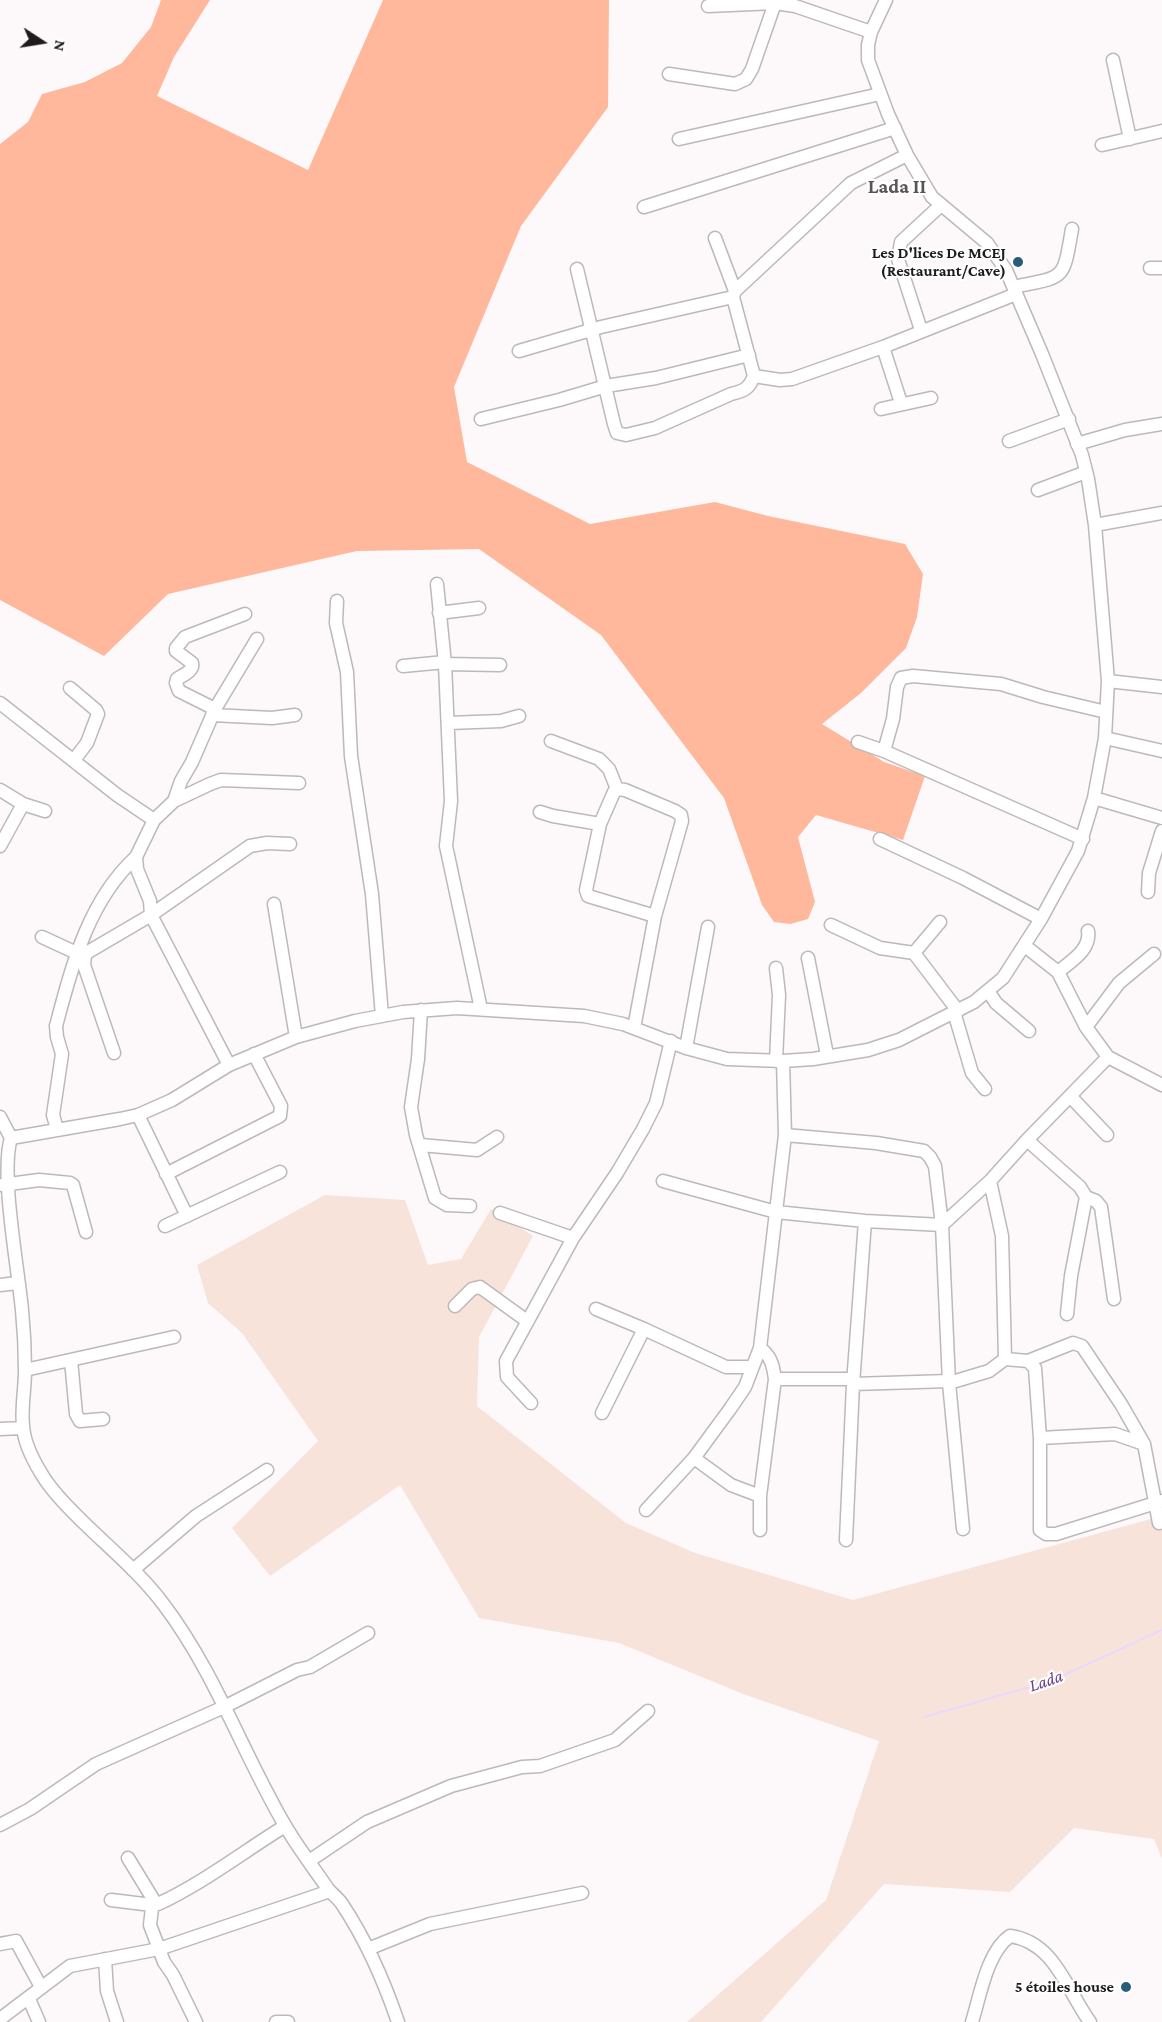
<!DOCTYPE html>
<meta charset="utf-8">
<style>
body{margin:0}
#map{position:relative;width:1162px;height:2022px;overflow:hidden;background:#fdf8fa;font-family:"Crimson Pro",serif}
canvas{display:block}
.north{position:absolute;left:12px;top:12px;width:60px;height:60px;-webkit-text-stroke:4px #fff;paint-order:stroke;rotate:102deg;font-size:16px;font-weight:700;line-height:24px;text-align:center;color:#1d1b1c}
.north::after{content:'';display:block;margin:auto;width:21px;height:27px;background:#1d1b1c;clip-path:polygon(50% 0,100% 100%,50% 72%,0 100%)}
</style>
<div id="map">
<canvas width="1162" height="2022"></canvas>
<div class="north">N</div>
</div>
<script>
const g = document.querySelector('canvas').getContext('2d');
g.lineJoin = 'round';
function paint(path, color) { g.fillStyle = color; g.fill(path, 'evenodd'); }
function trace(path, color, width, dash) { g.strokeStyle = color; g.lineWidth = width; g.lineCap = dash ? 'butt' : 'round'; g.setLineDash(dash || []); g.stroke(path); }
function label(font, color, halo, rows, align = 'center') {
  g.font = font + ' "Crimson Pro",serif'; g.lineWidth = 4.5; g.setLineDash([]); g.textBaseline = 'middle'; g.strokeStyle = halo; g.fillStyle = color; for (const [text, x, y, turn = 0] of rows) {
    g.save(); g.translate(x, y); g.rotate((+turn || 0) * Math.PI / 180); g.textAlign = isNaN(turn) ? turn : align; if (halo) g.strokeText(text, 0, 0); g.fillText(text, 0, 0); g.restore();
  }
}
const green = new Path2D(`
 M 325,1195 L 405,1200 L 428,1265 L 461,1259 L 491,1209 L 533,1236 L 479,1337 L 477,1406 L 626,1523 L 695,1553 L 853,1600 L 1162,1516 L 1162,1859 L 1154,1839 L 1074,1828 L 1010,1892 L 884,1884 L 761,2022 L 687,2022 L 826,1900 L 879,1741 L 743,1694 L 619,1643 L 479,1618 L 400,1485 L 270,1576 L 232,1528 L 318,1441 L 242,1333 L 208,1303 L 197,1265 Z`);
const forest = new Path2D(`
 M 161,0 L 210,0 L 174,57 L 157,96 L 308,170 L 383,0 L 609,0 L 608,107 L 521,226 L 454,387 L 467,462 L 590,524 L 715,502 L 768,516 L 905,544 L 923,574 L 917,617 L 906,648 L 861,693 L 822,724 L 884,762 L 925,776 L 903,840 L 816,815 L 798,837 L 815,902 L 808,919 L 790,924 L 774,922 L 762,905 L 724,798 L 601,635 L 479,549 L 357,551 L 168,594 L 104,656 L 0,600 L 0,144 L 28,122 L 42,94 L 85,82 L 122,63 L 151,27 Z`);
const stream = new Path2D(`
 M 924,1717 L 1051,1681 L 1162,1630`);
const minor = new Path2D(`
 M 708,6 L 775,3 L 795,6 L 871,32
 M 1113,60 L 1130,139
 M 669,74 L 735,84 L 746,79 L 752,69 L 775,3
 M 679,139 L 880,94
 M 1102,145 L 1162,131
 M 644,207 L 895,128
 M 715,238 L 735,291
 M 1150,268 L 1162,268
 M 577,269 L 614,424 L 617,433 L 626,435 L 655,428 L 731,394 C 744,391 749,389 754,376 L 733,297 L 735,291 L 851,183 L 907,155
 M 1014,287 C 1065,276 1063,282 1072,229
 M 921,330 L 898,259 L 901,242 L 941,205
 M 883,347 L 901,403
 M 519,351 L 601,327 L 733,297
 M 754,376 L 780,380 L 792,379 L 883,347 L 1016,294
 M 881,409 L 931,398
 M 481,419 L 559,400 L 606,386 L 656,378 L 749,355
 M 1009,441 L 1069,419
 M 1077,444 L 1125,430 L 1162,424
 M 1038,490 L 1086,472
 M 1095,525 L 1162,513
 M 437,584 L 445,664 L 451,801 L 446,846 L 481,1009
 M 337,601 L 336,623 L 347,672 L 351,756 L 372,894 L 382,1016
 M 439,613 L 479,608
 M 445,664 L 500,665
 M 403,666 L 445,662
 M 1108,681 L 1162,687
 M 70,688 L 96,710 L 98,714 L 87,743 L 74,760
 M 0,703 L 117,795 L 154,820
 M 215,709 L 179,691 L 176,683 L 177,679 C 183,675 194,671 192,663 L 176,651 L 176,648 L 185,637 L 245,614
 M 212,715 L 272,718 L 295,715
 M 449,723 L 501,721 L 519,716
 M 1105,738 L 1162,751
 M 551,741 L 599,759 L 609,769 L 617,789
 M 858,742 L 884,751 L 1083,839
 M 884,751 L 893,719 L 897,687 L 901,678 L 913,676 L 1001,684 L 1043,697 L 1106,712
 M 617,789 L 625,790 L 675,811 L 681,815 L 682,821 L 655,916 L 634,1028
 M 617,789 L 614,792 L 600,824 L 586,890 L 588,896 L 655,916
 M 0,790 L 23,804 L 45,811
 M 1094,798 L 1162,818
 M 174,801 L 181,781 L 192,762 L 215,709 L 257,639
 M 540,812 L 553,816 L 600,824
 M 880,839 L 963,878 L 1041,919
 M 0,846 L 23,804
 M 1148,892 L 1149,873 L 1162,831
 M 274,904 L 296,1037
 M 831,925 L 880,948 L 914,953 L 958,1011
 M 42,937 L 81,955
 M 1025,946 L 1058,972 L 1086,1027 L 1108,1057 L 1162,1085
 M 914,953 L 940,922
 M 808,958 L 827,1055
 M 1058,972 C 1071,961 1091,950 1088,931
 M 988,991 L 996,1003 L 1029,1031
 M 421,1010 L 418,1059 L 411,1107 L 416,1135 L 435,1198 L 447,1205 L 470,1206
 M 954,1012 L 972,1073 L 985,1089
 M 1086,1027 L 1119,983 L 1154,954
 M 686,1048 L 708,927
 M 114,1053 L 84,965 L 85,956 L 88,952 L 151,915 L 250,846 L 267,843 L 290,844
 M 776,1061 L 779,995 L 776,968
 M 229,1065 L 151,915 L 150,901 L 137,869 L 136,857 L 154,820 L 174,801 L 210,784 L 221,780 L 299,783
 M 1070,1096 L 1107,1135
 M 138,1115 L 187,1216
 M 0,1117 L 11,1138
 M 57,1129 L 53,1115 L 62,1054 L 57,1037 L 56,1026 C 72,966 88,901 136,857
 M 785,1135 L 876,1143 L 924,1151 L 930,1157 L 935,1166 L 942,1225 L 949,1383 L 963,1529
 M 1027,1140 L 1080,1187 L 1086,1197 L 1071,1276 L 1067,1314
 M 421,1145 L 477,1150 L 497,1137
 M 166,1174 L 280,1116 L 281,1106 L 254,1054
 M 663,1181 L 776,1212 L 865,1221 L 942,1225 L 990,1181 L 1027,1140 L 1108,1057
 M 990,1181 L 1002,1236 L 1005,1359
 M 2,1185 L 39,1180 L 70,1183 L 73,1185 L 86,1232
 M 1086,1197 L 1096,1201 L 1101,1207 L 1114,1299
 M 500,1213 L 573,1238
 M 165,1226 L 280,1172
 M 0,1285 L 17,1283
 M 455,1306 L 472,1289 L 480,1287 L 527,1321
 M 596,1309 L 644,1329 L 726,1367 L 751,1367
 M 760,1348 C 771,1356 773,1365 775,1379 L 760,1496 L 760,1530
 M 71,1360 L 76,1414 L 80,1421 L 103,1419
 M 1028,1361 L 1073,1343 L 1082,1346 L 1121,1404 L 1144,1444 L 1159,1523
 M 25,1370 L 174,1337
 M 775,1379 L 853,1379
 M 949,1383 L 989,1371 L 1005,1359 L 1028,1361 L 1035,1368 L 1040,1438 L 1040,1530 L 1046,1534 L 1056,1534 L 1162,1501
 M 853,1384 L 949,1381
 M 531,1403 L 507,1377 L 506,1361 L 573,1238 L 617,1173 L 643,1129 L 656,1103 L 671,1041
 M 602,1413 L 644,1329
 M 0,1429 L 23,1428
 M 1040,1438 L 1115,1434 L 1144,1444
 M 694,1458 L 731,1485 L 760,1496
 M 646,1510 L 694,1458 L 730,1409 L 745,1387 L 760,1348 L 785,1135 L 783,1061
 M 846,1540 L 853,1384 L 865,1221
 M 133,1570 L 196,1516 L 267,1470
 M 0,1825 L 30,1809 L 96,1764 L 224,1707 L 297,1670 L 310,1667 L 368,1633
 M 128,1858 L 153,1899 L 150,1925 L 164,1962 L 173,1975 L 196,2022
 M 309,1861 L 367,1822 L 451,1786 L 522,1767 L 540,1766 L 615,1740 L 648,1711
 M 111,1900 L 152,1905 L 158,1904 C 203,1883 243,1852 285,1826
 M 0,1944 L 16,1941 L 41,1987
 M 368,1949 L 430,1924 L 582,1893
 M 105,1959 L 107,1991 L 117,2022
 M 29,1999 L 39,2022
 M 0,2019 L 70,1966 L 159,1949 L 330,1891
 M 276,2022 L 288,2022
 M 398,2022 C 384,1981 366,1940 342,1904 C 338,1898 332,1894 328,1889 C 313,1867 296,1845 283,1822 C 242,1751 214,1671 164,1605 C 138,1570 103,1543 73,1512 C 61,1500 49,1487 41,1473 C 33,1460 24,1441 23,1426 C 21,1408 25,1389 25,1371 C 25,1351 24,1330 22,1310 C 18,1267 0,1173 11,1138 L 120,1119 L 138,1115 L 172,1100 L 229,1065 L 296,1037 L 355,1021 L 403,1012 L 457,1008 L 584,1016 L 623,1024 L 686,1048 L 727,1059 L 783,1061 L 813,1059 L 868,1050 L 899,1040 L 974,1002 L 1003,978 L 1041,919 L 1078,851 L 1094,798 L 1105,738 L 1108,681 L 1095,525 L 1088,479 L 1082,455 L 1042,354 L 1006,270 L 987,243 L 932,197 L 907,155 L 888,114 L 868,60 L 868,45 L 871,32 L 886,0
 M 972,2022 C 980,1996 987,1952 1010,1936 C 1055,1942 1067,1991 1090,2022`);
const markers = [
 [1018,262,6,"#275d78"],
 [1126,1987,6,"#275d78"]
];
const poiNames = [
 ["Les D'lices De MCEJ",1006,253],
 ["(Restaurant/Cave)",1006,271],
 ["5 étoiles house",1114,1987]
];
const waterNames = [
 ["Lada",1046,1681,-19]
];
const quarterNames = [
 ["Lada II",897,187]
];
paint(green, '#f8e3db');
paint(forest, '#ffb89b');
trace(stream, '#ead8ff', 2);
trace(minor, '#bdb8ba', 15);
trace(minor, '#fff', 12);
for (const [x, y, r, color] of markers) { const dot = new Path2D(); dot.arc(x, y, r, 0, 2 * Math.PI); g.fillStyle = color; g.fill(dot); trace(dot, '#fff', 2); }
label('bold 16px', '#1d1b1c', '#fff', poiNames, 'right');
label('italic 18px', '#653e88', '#fff', waterNames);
label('bold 20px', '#595557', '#fff', quarterNames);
</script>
